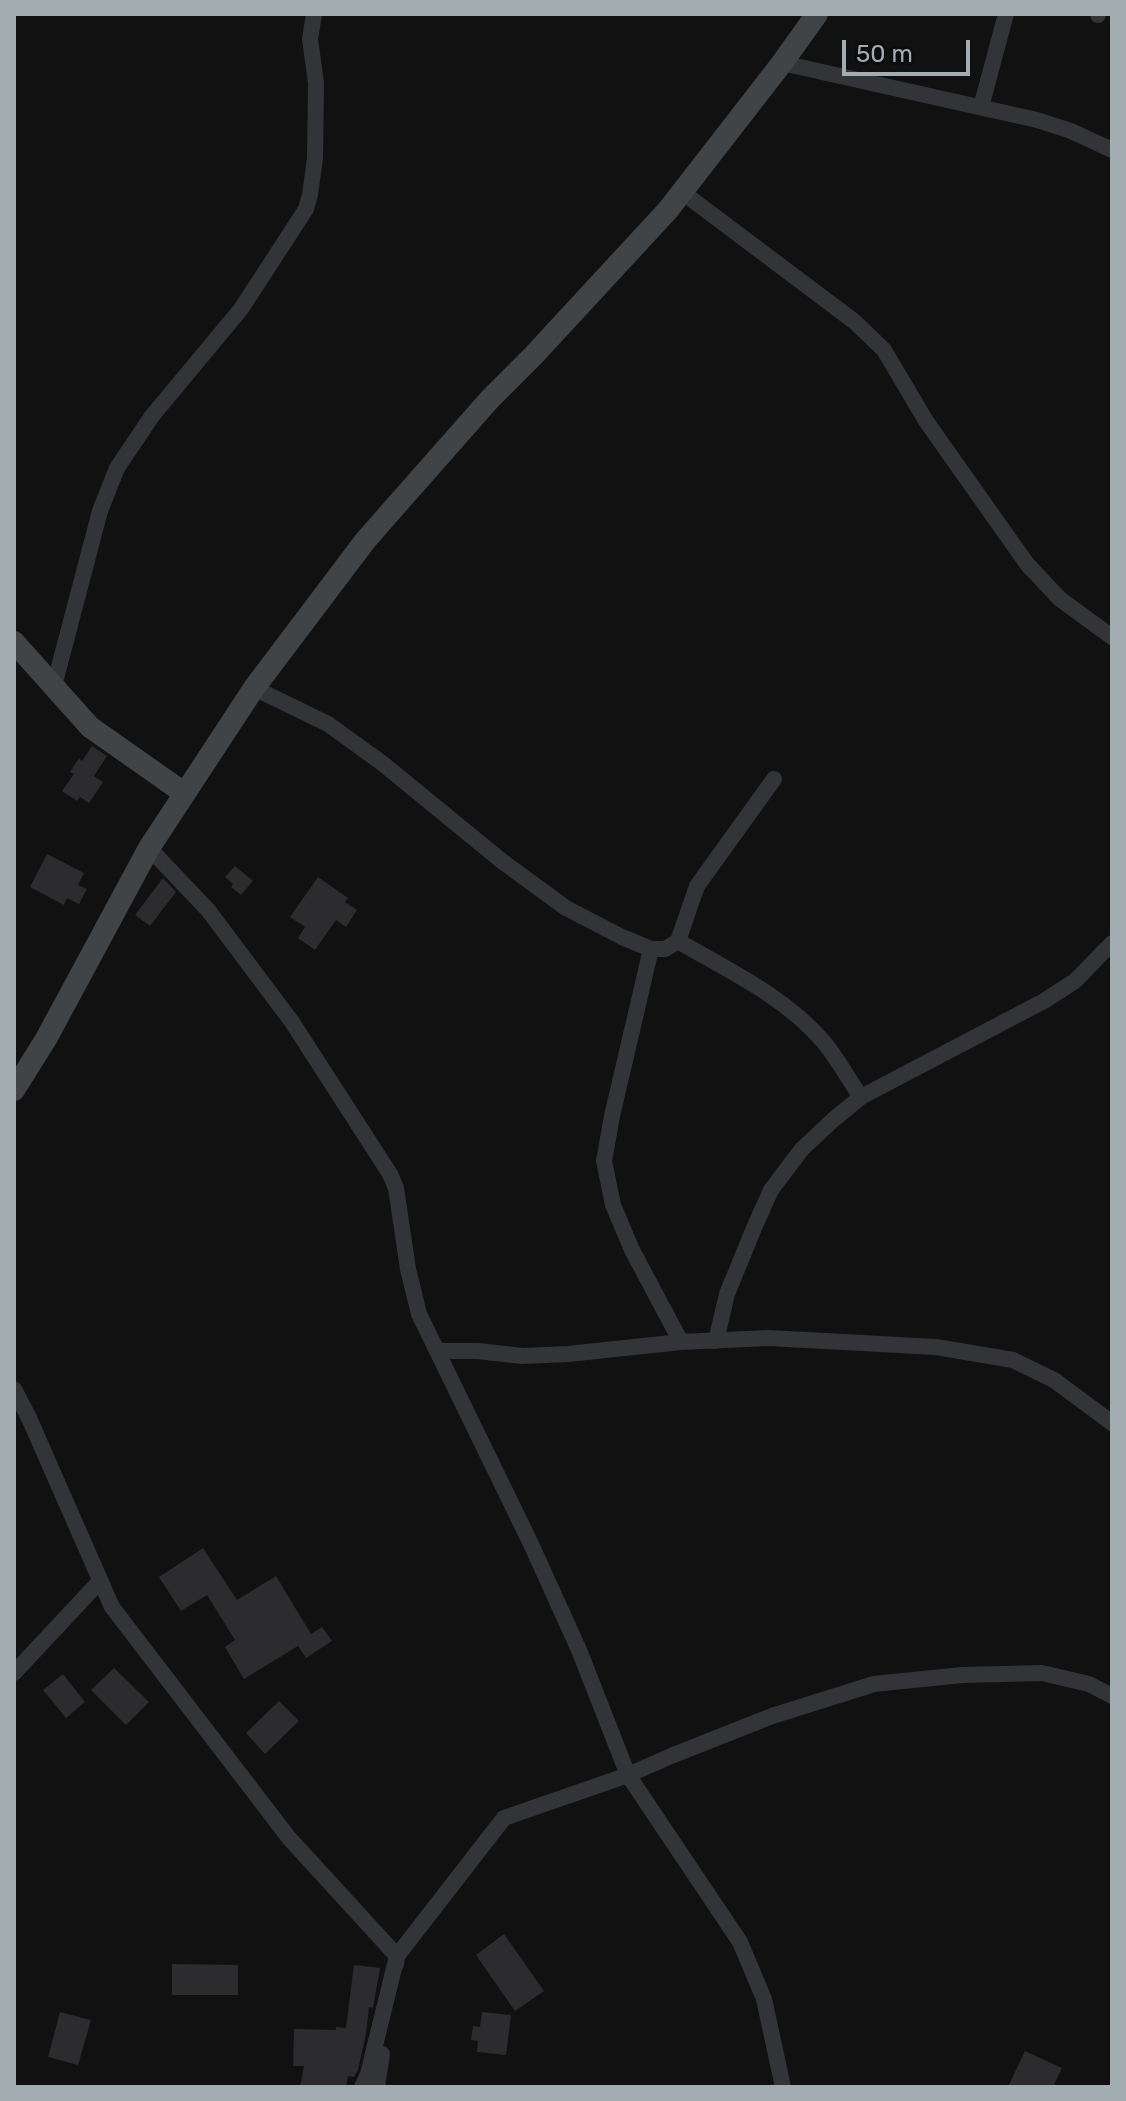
<!DOCTYPE html>
<style>
body{margin:0}
#map{position:relative;width:1126px;height:2101px;overflow:hidden;background:#111112;font-family:Rubik,sans-serif}
canvas{display:block}
.frame{position:absolute;inset:0;border:16px solid #a2adb2;pointer-events:none}
.scale{position:absolute;left:842px;top:40px;width:128px;height:36px;box-sizing:border-box;border:4px solid #a2adb2;border-top:0;padding-left:10px;font-size:24px;line-height:28px;white-space:nowrap;color:#a2adb2;-webkit-text-stroke:6px #0c0c0d;paint-order:stroke}
</style>
<div id="map">
<canvas width="1126" height="2101"></canvas>
<div class="frame"></div>
<div class="scale">50 m</div>
</div>
<script>
const g = document.querySelector('canvas').getContext('2d');
g.lineJoin = 'round';
function paint(path, color) { g.fillStyle = color; g.fill(path, 'evenodd'); }
function trace(path, color, width, dash) { g.strokeStyle = color; g.lineWidth = width; g.lineCap = dash ? 'butt' : 'round'; g.setLineDash(dash || []); g.stroke(path); }
const building = new Path2D(`
 M 92,746 L 107,756 L 94,776 L 103,782 L 89,803 L 80,797 L 77,801 L 62,791 L 74,774 L 70,772 L 79,758 L 82,761 Z
 M 47,854 L 84,873 L 78,885 L 87,889 L 79,904 L 67,898 L 64,905 L 30,887 Z
 M 235,866 L 253,881 L 241,895 L 231,887 L 233,884 L 225,877 Z
 M 318,877 L 348,898 L 345,902 L 357,910 L 346,927 L 336,920 L 315,950 L 298,938 L 305,927 L 290,917 Z
 M 163,878 L 176,892 L 150,926 L 135,915 Z
 M 203,1548 L 237,1600 L 276,1576 L 311,1634 L 322,1627 L 332,1641 L 306,1658 L 298,1646 L 244,1679 L 225,1647 L 235,1640 L 207,1595 L 181,1611 L 159,1577 Z
 M 114,1668 L 149,1702 L 126,1725 L 91,1690 Z
 M 63,1674 L 85,1702 L 66,1718 L 43,1690 Z
 M 279,1701 L 299,1721 L 265,1754 L 246,1733 Z
 M 504,1934 L 544,1991 L 515,2011 L 476,1955 Z
 M 172,1964 L 238,1965 L 238,1995 L 172,1995 Z
 M 354,1965 L 380,1968 L 373,2008 L 369,2007 L 366,2034 L 358,2070 L 354,2077 L 348,2076 L 346,2087 L 300,2087 L 304,2066 L 293,2066 L 294,2029 L 336,2030 L 336,2027 L 346,2028 Z
 M 60,2012 L 91,2020 L 78,2065 L 48,2057 Z
 M 482,2012 L 511,2015 L 506,2055 L 477,2052 L 478,2041 L 471,2040 L 473,2026 L 480,2027 Z
 M 1025,2051 L 1062,2068 L 1053,2087 L 1008,2087 Z`);
const street = new Path2D(`
 M 1098,14 L 1098,15
 M 782,63 L 1037,120 L 1071,131 L 1112,150
 M 981,107 L 1006,14
 M 682,192 L 855,322 L 884,350 L 926,421 L 1027,564 L 1060,599 L 1112,637
 M 54,686 L 100,511 L 117,468 L 152,416 L 241,309 L 306,209 L 310,195 L 315,158 L 316,83 L 310,39 L 314,14
 M 254,688 L 328,724 L 382,763 L 503,862 L 566,908 L 622,937 L 651,949 L 665,949 L 678,941 L 697,886 L 774,779
 M 149,848 L 208,910 L 292,1022 L 390,1174 L 396,1188 L 408,1269 L 419,1314 L 531,1544 L 579,1650 L 628,1775 L 740,1942 L 764,1999 L 783,2087
 M 678,941 C 727,970 784,996 822,1040 C 837,1057 848,1079 861,1097
 M 651,949 L 612,1116 L 604,1161 L 613,1205 L 632,1250 L 681,1342
 M 716,1341 L 727,1294 L 754,1228 L 771,1190 L 802,1149 L 833,1120 L 861,1097 L 1044,1001 L 1075,981 L 1112,943
 M 437,1351 L 478,1351 L 522,1356 L 568,1354 L 681,1342 L 769,1338 L 936,1347 L 1013,1360 L 1054,1380 L 1112,1423
 M 14,1389 L 29,1418 L 112,1607 L 289,1838 L 397,1956 L 396,1964
 M 14,1673 L 100,1581
 M 362,2087 L 368,2074 L 397,1956 L 504,1818 L 628,1775 L 671,1756 L 772,1716 L 874,1684 L 962,1675 L 1042,1673 L 1089,1684 L 1112,1696
 M 377,2087 L 382,2054`);
const secondary = new Path2D(`
 M 14,642 L 90,727 L 184,793
 M 14,1090 L 46,1039 L 149,848 L 254,688 L 365,541 L 393,509 L 490,399 L 533,356 L 668,210 L 782,63 L 817,14`);
paint(building, '#2c2c2e');
trace(street, '#323437', 16);
trace(secondary, '#404447', 22);
</script>
